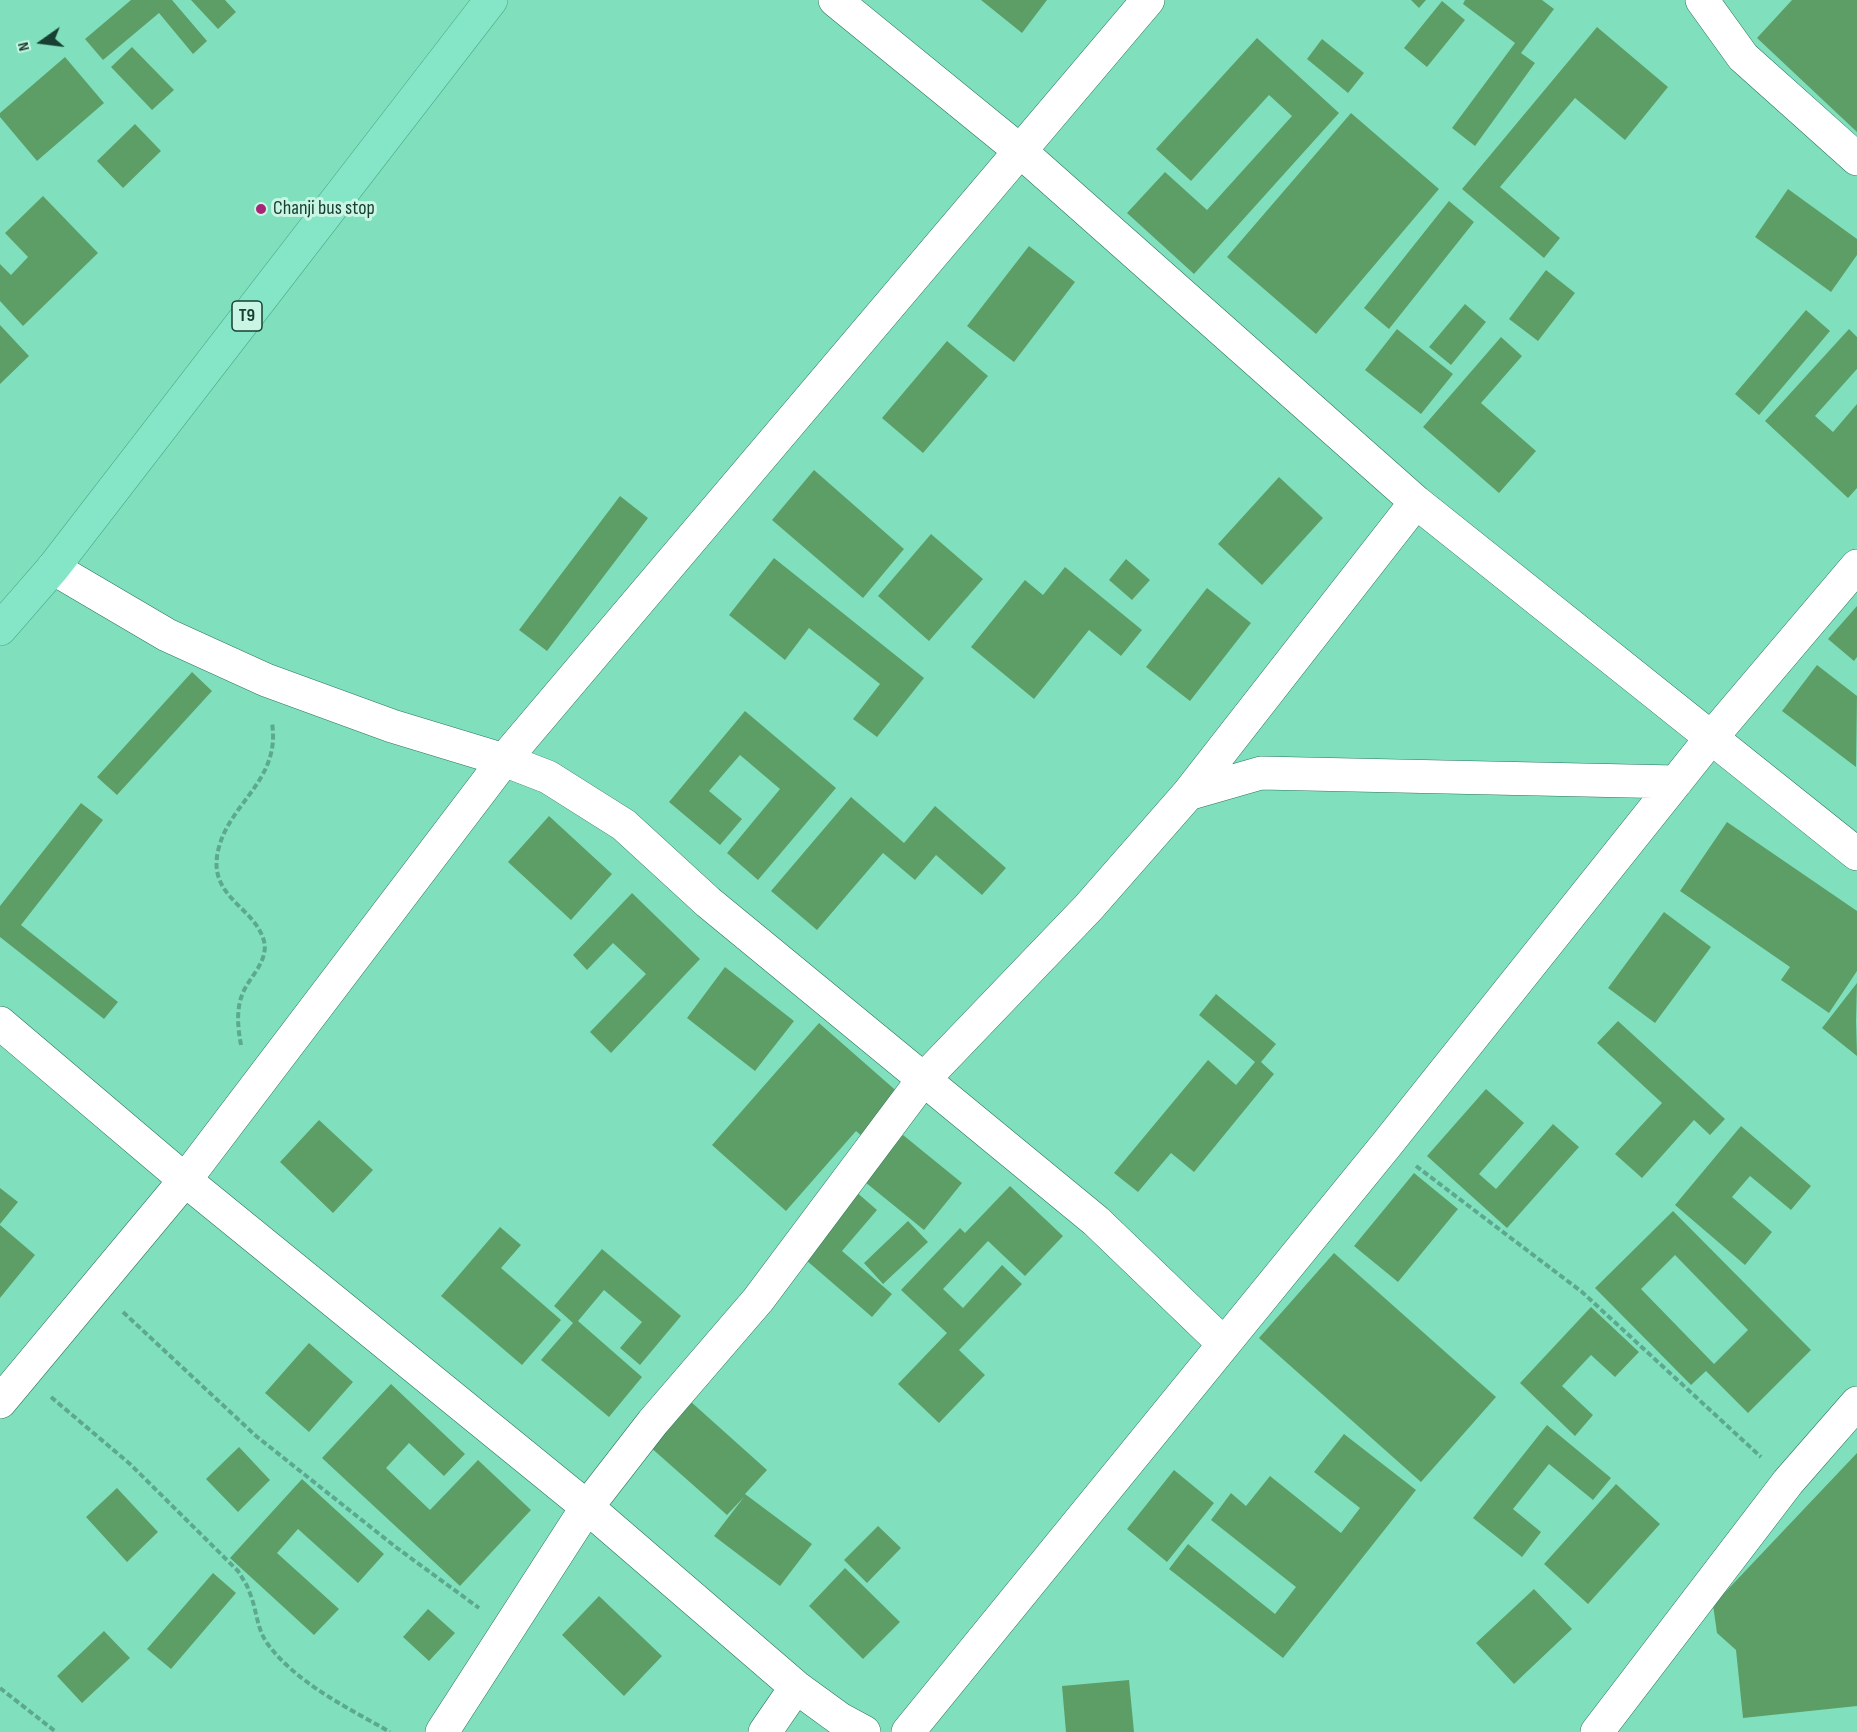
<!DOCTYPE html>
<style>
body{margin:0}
#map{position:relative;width:1857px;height:1732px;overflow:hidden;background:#80e0bd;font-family:"Sofia Sans Condensed",sans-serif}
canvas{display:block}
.north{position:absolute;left:12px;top:12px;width:60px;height:60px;-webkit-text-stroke:4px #c9f6e4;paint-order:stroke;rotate:256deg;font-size:16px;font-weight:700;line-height:24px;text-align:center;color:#174032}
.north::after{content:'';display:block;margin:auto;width:21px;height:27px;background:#174032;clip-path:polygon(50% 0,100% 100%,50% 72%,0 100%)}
</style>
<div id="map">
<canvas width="1857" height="1732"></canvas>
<div class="north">N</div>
</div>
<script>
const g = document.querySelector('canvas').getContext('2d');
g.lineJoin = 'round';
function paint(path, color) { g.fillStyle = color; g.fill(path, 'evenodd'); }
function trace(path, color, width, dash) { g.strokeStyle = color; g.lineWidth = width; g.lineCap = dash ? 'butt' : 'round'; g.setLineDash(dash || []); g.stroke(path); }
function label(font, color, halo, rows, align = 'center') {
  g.font = font + ' "Sofia Sans Condensed",sans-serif'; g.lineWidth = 6; g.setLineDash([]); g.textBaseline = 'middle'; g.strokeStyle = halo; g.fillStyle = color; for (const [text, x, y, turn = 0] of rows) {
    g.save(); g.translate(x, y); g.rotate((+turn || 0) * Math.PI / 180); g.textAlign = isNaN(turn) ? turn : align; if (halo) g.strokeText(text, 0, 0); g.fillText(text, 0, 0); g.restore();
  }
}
const building = new Path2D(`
 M 131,0 L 172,0 L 207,41 L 193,54 L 159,13 L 103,60 L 85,39 Z
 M 191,0 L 225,0 L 236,12 L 218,29 Z
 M 981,0 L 1047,0 L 1022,33 Z
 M 1411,0 L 1426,0 L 1419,8 Z
 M 1465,0 L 1542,0 L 1554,9 L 1521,53 L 1535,63 L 1475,146 L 1452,128 L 1515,43 L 1463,4 Z
 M 1792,0 L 1857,0 L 1857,132 L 1757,38 Z
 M 1442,1 L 1465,20 L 1427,67 L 1404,48 Z
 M 1597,27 L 1668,87 L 1625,140 L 1575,98 L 1500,187 L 1560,238 L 1544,258 L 1462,189 Z
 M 1257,38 L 1339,113 L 1194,274 L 1127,213 L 1165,172 L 1207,210 L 1292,116 L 1269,95 L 1191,181 L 1156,149 Z
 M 1322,39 L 1364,73 L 1348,93 L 1307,59 Z
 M 132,47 L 174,90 L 152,110 L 111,67 Z
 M 65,57 L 104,103 L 37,161 L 0,117 L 0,113 Z
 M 1351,113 L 1439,189 L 1316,334 L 1227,257 Z
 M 135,124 L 161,151 L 123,188 L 97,161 Z
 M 1788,189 L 1857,239 L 1857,255 L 1831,292 L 1755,237 Z
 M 43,196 L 98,253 L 23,326 L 0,301 L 0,264 L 11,275 L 28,257 L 5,233 Z
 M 1449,201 L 1474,222 L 1389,329 L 1364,308 Z
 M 1029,246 L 1075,282 L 1014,362 L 967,326 Z
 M 1546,270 L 1575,293 L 1538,341 L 1509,319 Z
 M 1465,304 L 1486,322 L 1451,365 L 1429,347 Z
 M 1806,310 L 1830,331 L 1759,415 L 1735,394 Z
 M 0,325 L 29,356 L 0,384 Z
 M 1397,329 L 1453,374 L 1421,414 L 1365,370 Z
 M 1849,329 L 1857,337 L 1857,369 L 1815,416 L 1833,432 L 1857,404 L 1857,488 L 1848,498 L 1765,421 Z
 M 1501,337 L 1522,356 L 1481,403 L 1536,451 L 1499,493 L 1423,427 Z
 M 947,341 L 988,376 L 923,453 L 882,418 Z
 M 814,470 L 904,549 L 863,598 L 772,520 Z
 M 1279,477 L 1323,518 L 1262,585 L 1218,544 Z
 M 620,496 L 648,518 L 547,651 L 519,630 Z
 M 931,534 L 983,579 L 929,641 L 878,596 Z
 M 774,558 L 924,678 L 877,737 L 853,719 L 880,684 L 809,628 L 785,660 L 729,615 Z
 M 1126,559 L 1150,580 L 1132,600 L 1109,580 Z
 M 1065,567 L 1142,630 L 1121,656 L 1089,630 L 1034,699 L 971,647 L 1025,580 L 1043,595 Z
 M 1207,588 L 1251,623 L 1190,701 L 1146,667 Z
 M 1857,606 L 1857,657 L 1854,661 L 1828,639 Z
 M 1817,665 L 1857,696 L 1856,767 L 1782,711 Z
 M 192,672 L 212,691 L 117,795 L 97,777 Z
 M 745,711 L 836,788 L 758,880 L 727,853 L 780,789 L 740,755 L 709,791 L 742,819 L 720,845 L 669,802 Z
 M 851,797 L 904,843 L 935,806 L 1006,868 L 982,895 L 936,855 L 915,880 L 883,853 L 817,930 L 771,891 Z
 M 81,803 L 103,820 L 21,925 L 118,1002 L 104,1019 L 0,937 L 0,906 Z
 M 549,816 L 612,874 L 571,920 L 508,862 Z
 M 1727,822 L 1857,911 L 1857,971 L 1829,1013 L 1781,980 L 1790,967 L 1680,891 Z
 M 632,893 L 700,959 L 611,1053 L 590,1032 L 646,974 L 613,943 L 587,970 L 573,955 Z
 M 1664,912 L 1711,947 L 1655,1023 L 1608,988 Z
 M 725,967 L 794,1021 L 755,1071 L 687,1018 Z
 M 1857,983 L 1856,1021 L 1857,1056 L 1822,1028 Z
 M 1216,994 L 1276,1044 L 1261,1062 L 1274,1074 L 1194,1172 L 1171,1153 L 1138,1192 L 1114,1173 L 1208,1060 L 1236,1085 L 1255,1062 L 1199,1015 Z
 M 1618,1021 L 1725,1119 L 1710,1135 L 1694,1120 L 1642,1178 L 1615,1154 L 1662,1103 L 1597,1043 Z
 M 819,1023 L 901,1095 L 864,1138 L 856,1131 L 786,1211 L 712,1145 Z
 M 1486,1089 L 1524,1123 L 1479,1174 L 1496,1189 L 1553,1124 L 1579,1147 L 1507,1228 L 1427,1156 Z
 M 319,1120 L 373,1170 L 333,1213 L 280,1162 Z
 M 1741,1126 L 1811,1186 L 1791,1210 L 1750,1176 L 1732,1197 L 1772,1232 L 1745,1265 L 1675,1205 Z
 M 903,1135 L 962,1183 L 924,1230 L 865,1182 Z
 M 1414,1173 L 1458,1209 L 1398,1282 L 1354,1246 Z
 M 1010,1186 L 1063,1236 L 1025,1276 L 988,1241 L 943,1289 L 963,1308 L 1002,1265 L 1022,1284 L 959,1350 L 985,1375 L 939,1423 L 898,1384 L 947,1333 L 901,1290 L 960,1228 L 965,1233 Z
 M 0,1188 L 18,1202 L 0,1224 Z
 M 854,1190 L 877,1210 L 842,1251 L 892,1294 L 872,1317 L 799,1254 Z
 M 1673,1211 L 1811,1350 L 1748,1413 L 1706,1371 L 1691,1385 L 1595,1288 ZM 1675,1255 L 1748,1330 L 1714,1364 L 1641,1289 Z
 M 908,1221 L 928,1242 L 883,1284 L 864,1263 Z
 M 0,1225 L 35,1255 L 0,1298 Z
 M 500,1227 L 521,1245 L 501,1268 L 561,1320 L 522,1365 L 441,1296 Z
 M 602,1249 L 681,1316 L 640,1365 L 620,1348 L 642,1322 L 604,1290 L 578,1321 L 642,1377 L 609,1417 L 541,1360 L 573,1323 L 554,1306 Z
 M 1334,1253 L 1496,1397 L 1421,1482 L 1259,1338 Z
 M 1591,1307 L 1639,1352 L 1615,1377 L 1591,1355 L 1562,1386 L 1593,1415 L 1575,1436 L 1520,1383 Z
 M 309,1343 L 353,1382 L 309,1432 L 265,1393 Z
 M 391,1384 L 465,1454 L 444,1476 L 409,1443 L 386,1468 L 430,1510 L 478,1460 L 531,1510 L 460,1586 L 322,1458 Z
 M 690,1401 L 767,1470 L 745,1494 L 812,1544 L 780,1586 L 714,1536 L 744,1497 L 727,1515 L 649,1446 Z
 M 1547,1425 L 1611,1478 L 1593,1500 L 1549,1464 L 1513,1509 L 1541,1532 L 1522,1557 L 1473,1518 Z
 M 1344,1434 L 1416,1490 L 1283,1658 L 1169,1569 L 1188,1544 L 1275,1614 L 1296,1587 L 1211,1520 L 1231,1493 L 1246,1506 L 1270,1476 L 1341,1533 L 1360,1508 L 1314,1472 Z
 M 239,1447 L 270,1480 L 238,1512 L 206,1479 Z
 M 1857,1453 L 1857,1706 L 1743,1718 L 1736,1650 L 1717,1633 L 1713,1605 Z
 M 1174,1470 L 1214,1503 L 1167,1562 L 1127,1529 Z
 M 302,1479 L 384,1554 L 358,1583 L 298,1529 L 277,1553 L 339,1609 L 314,1635 L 230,1558 Z
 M 1616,1484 L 1660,1524 L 1588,1604 L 1544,1564 Z
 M 117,1488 L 158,1532 L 127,1562 L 86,1517 Z
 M 878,1526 L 901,1548 L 867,1583 L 844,1560 Z
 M 845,1568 L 900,1622 L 863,1659 L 809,1606 Z
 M 213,1573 L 236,1593 L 171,1669 L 147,1649 Z
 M 1534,1589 L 1572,1629 L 1514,1684 L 1476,1643 Z
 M 599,1596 L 662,1656 L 624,1696 L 562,1635 Z
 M 428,1609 L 455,1633 L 429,1661 L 403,1637 Z
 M 104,1631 L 130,1658 L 82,1703 L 57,1676 Z
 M 1129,1680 L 1134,1732 L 1066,1732 L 1062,1686 Z`);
const path = new Path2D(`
 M 241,1045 C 238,1029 236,1011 242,995 C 248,978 269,962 264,941 C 254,905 205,897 219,847 C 231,802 281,779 272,723
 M 1416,1166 L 1582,1292 L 1761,1457
 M 123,1312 L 256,1436 L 397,1548 L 479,1608
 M 51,1397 L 130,1464 L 238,1571 C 242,1578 247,1584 249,1591 C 257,1609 256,1627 267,1643 C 296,1683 348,1708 390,1732
 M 0,1688 L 56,1732`);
const minor = new Path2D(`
 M 835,0 L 1019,150 L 1416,502 L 1857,854
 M 1702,0 L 1743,57 L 1857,159
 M 53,568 L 167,635 L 266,680 L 392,726 L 504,760 L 548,777 L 624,825 L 708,902 L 1096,1221 L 1224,1344
 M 1188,794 L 1261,773 L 1676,782
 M 0,1023 L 185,1180 L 587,1507 L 796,1687 L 840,1719 L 864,1732
 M 0,1402 L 185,1180 L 504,760 L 1148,0
 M 442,1732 L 587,1507 L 653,1422 L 758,1300 L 922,1081 L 1088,908 L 1188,794 L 1416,502
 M 765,1732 L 796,1687
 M 908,1732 L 1387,1144 L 1711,738 L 1857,566
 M 1597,1732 L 1788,1482 L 1857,1403`);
const trunk = new Path2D(`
 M 0,629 L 53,568 L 491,0`);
const markers = [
 [261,209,6,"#a62574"]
];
const shields = [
 [247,316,30]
];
const shieldNames = [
 ["T9",247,316]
];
const poiNames = [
 ["Chanji bus stop",273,209]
];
paint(building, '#5d9e67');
trace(minor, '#2a755d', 34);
trace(trunk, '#4aa888', 34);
trace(path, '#5ca98d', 4, [6, 3]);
trace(minor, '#fff', 33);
trace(trunk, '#84e6c6', 33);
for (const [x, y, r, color] of markers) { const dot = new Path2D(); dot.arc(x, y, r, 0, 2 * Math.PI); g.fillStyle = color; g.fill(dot); trace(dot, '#c9f6e4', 2); }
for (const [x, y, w] of shields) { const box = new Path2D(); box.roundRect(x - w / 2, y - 15, w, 30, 4.5); g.fillStyle = '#c9f6e4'; g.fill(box); trace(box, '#174032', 1.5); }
label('bold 18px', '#174032', null, shieldNames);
label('20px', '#174032', '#c9f6e4', poiNames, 'left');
</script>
